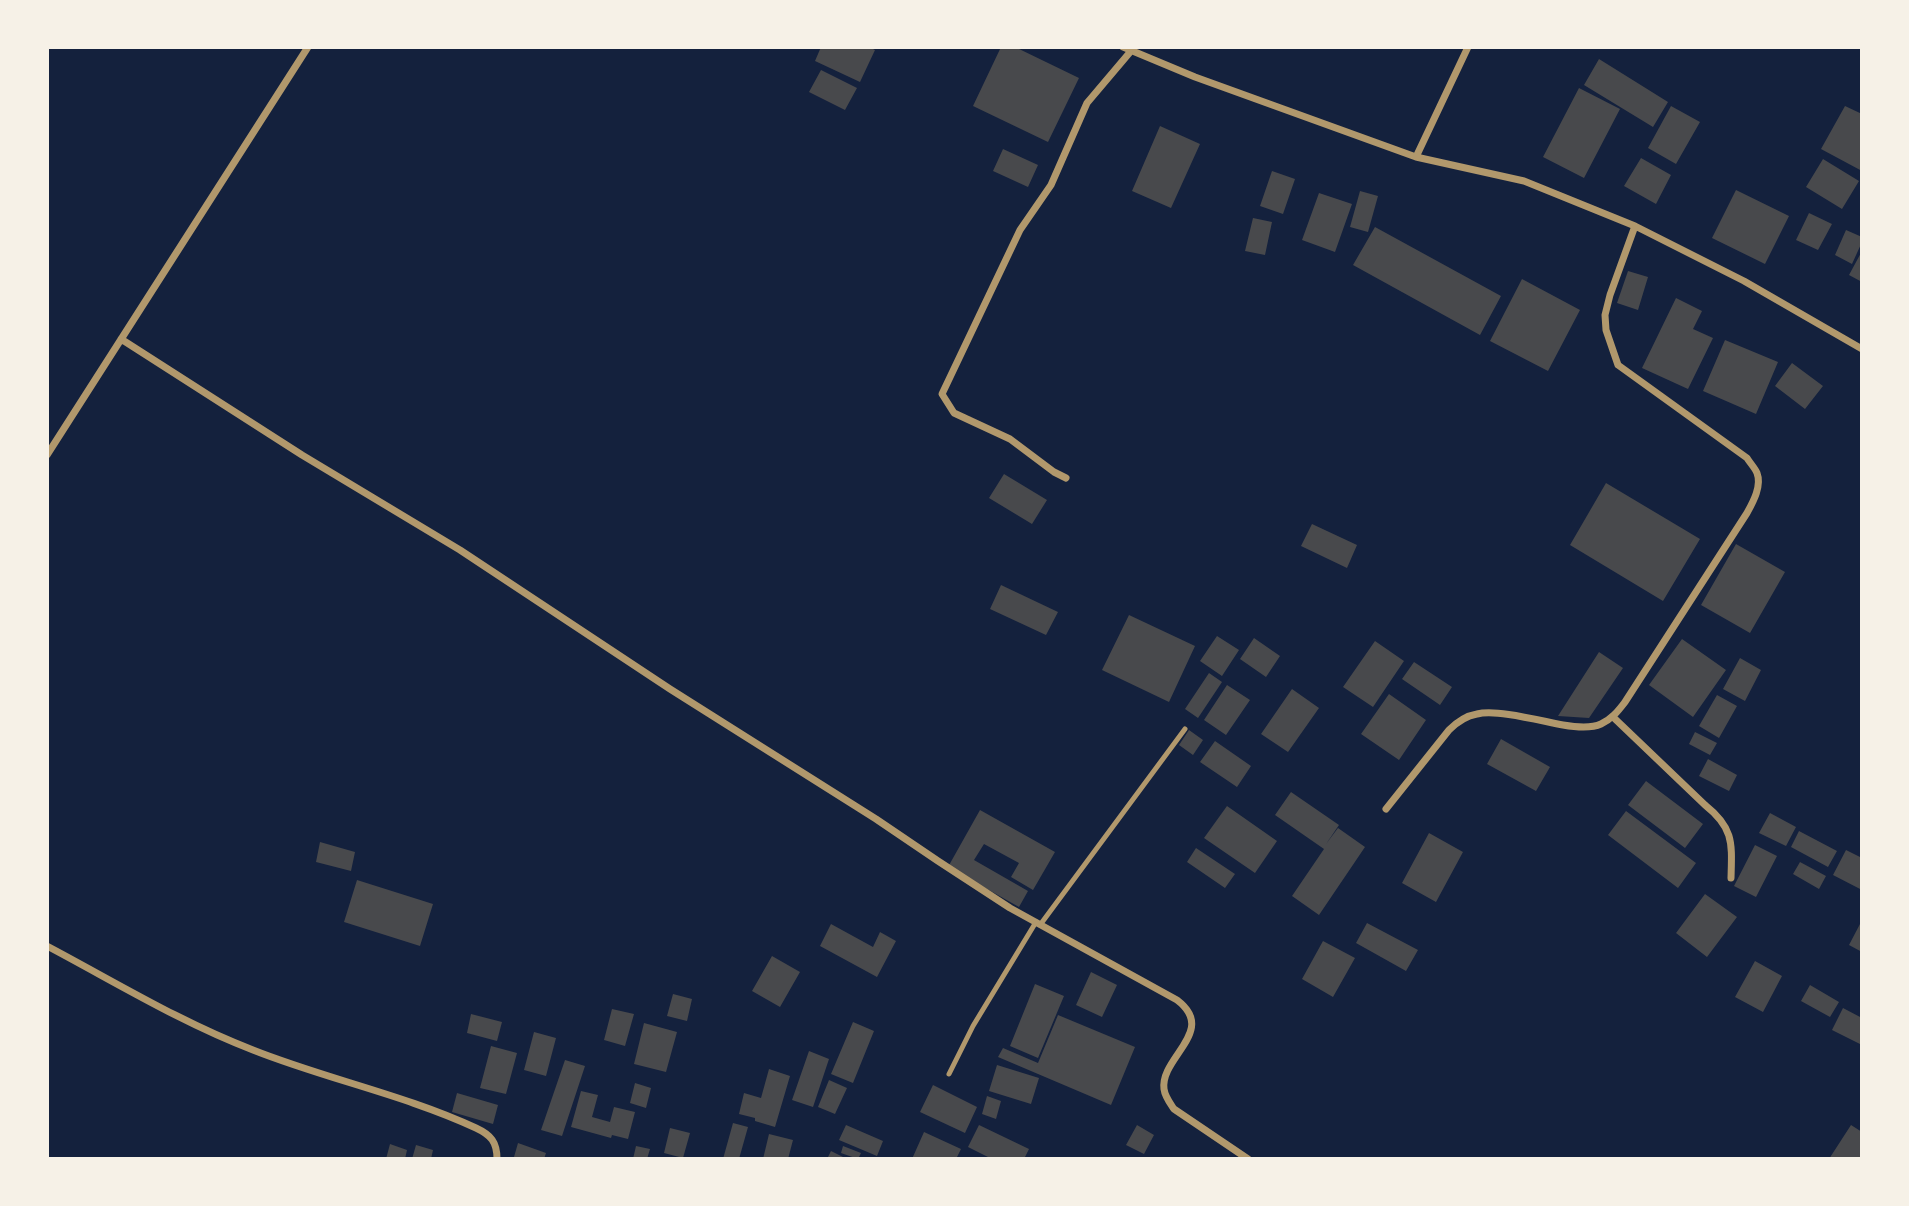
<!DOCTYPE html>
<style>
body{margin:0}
#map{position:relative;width:1909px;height:1206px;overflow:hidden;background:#14213d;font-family:"Public Sans",sans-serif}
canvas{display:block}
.frame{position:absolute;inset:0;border:49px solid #f6f1e7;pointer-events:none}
</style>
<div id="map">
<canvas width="1909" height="1206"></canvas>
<div class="frame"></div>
</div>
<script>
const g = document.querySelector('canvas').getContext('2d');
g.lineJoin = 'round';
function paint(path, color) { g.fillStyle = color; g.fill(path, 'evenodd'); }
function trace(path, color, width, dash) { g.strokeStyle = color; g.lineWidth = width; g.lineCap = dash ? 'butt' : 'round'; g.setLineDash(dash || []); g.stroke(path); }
const building = new Path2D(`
 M 821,47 L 869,47 L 875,50 L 860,82 L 815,61 Z
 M 1001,47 L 1015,47 L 1079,78 L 1048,142 L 973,106 Z
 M 1599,59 L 1668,102 L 1653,127 L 1584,85 Z
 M 821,70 L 857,88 L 845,110 L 809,92 Z
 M 1579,88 L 1620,109 L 1584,178 L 1543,157 Z
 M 1671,106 L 1700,122 L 1676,164 L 1648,148 Z
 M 1845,106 L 1862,114 L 1862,171 L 1821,149 Z
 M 1160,126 L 1200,144 L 1171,208 L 1132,191 Z
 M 1003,149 L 1038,165 L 1028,187 L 993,171 Z
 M 1641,158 L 1671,175 L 1656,204 L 1624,186 Z
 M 1823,159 L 1859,181 L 1842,209 L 1806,187 Z
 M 1272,171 L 1295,179 L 1283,214 L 1260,206 Z
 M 1736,190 L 1789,216 L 1765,264 L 1712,238 Z
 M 1360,191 L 1378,196 L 1368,232 L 1350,227 Z
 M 1319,193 L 1352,204 L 1335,252 L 1302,240 Z
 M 1809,213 L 1832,224 L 1818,250 L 1796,240 Z
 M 1253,218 L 1272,222 L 1265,255 L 1245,251 Z
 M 1375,227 L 1501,296 L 1480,335 L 1353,265 Z
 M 1846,230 L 1862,237 L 1862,242 L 1852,264 L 1835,255 Z
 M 1862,251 L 1862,282 L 1849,275 Z
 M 1628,271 L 1648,277 L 1638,310 L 1617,303 Z
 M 1522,279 L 1580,310 L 1548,371 L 1490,341 Z
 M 1676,298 L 1702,311 L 1693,329 L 1713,338 L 1688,389 L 1642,368 Z
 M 1725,340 L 1778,362 L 1756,414 L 1703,391 Z
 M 1792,363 L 1823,386 L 1805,409 L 1775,386 Z
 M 1004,474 L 1047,500 L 1032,524 L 989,498 Z
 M 1606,483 L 1700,539 L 1663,601 L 1570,545 Z
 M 1312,524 L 1357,545 L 1347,568 L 1301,546 Z
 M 1736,544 L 1785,572 L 1750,633 L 1701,605 Z
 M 1001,585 L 1058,612 L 1046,635 L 990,609 Z
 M 1129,615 L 1195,646 L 1169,702 L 1102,670 Z
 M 1217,636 L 1239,650 L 1222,676 L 1200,661 Z
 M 1254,638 L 1280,656 L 1266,677 L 1240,659 Z
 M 1682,639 L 1726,670 L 1693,717 L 1649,685 Z
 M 1375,641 L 1404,661 L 1373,707 L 1343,687 Z
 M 1599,652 L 1623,668 L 1589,718 L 1558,716 Z
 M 1740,658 L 1761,670 L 1745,701 L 1723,689 Z
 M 1414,662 L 1452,687 L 1440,705 L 1402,679 Z
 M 1209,673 L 1222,682 L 1198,718 L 1185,709 Z
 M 1227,685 L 1250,700 L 1226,735 L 1204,720 Z
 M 1292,689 L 1319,708 L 1288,752 L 1261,734 Z
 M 1389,694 L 1426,720 L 1399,760 L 1361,734 Z
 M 1717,695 L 1737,706 L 1719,738 L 1699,726 Z
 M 1189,730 L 1203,740 L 1193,755 L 1179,745 Z
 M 1695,732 L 1717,743 L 1710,755 L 1689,744 Z
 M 1501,739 L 1550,767 L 1536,791 L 1487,764 Z
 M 1215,741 L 1251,766 L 1237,787 L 1200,762 Z
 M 1708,759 L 1737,775 L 1729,791 L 1699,776 Z
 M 1646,781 L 1703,824 L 1685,848 L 1628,805 Z
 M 1291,792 L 1339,825 L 1326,844 L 1338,828 L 1365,847 L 1319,915 L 1292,896 L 1324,849 L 1275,815 Z
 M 1227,806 L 1277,841 L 1255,873 L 1204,838 Z
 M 980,810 L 1055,852 L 1033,890 L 1011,877 L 1019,863 L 984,844 L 974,860 L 1028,891 L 1019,907 L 948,867 Z
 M 1626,811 L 1696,863 L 1678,888 L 1608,835 Z
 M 1770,813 L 1796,827 L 1786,846 L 1759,833 Z
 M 1799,831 L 1837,851 L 1828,867 L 1791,847 Z
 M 1429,833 L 1463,852 L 1436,902 L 1402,883 Z
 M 320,842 L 355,852 L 351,871 L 316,862 Z
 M 1755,845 L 1777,856 L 1756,897 L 1734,886 Z
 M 1196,848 L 1235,874 L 1225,888 L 1187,862 Z
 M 1846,850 L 1862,858 L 1862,890 L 1833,875 Z
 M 1800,862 L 1826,876 L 1819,889 L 1793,874 Z
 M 357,880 L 433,904 L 420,946 L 344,922 Z
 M 1705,894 L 1737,917 L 1707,957 L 1676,933 Z
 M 1367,923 L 1418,950 L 1406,971 L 1356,943 Z
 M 831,924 L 873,947 L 880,932 L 896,941 L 877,977 L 820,946 Z
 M 1860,924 L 1862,925 L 1862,952 L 1849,945 Z
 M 1323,941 L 1355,958 L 1333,997 L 1302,979 Z
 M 772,956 L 800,972 L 780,1007 L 752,991 Z
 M 1755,961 L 1782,976 L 1763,1012 L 1735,997 Z
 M 1091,972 L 1117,985 L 1102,1017 L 1076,1005 Z
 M 1035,984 L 1064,996 L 1038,1058 L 1010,1046 Z
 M 1810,985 L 1839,1002 L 1830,1017 L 1801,1001 Z
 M 673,994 L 692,999 L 687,1021 L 667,1016 Z
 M 1843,1008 L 1862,1018 L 1862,1045 L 1832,1030 Z
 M 612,1009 L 634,1014 L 625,1046 L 604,1040 Z
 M 471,1014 L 502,1022 L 497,1041 L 467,1033 Z
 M 1058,1015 L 1135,1047 L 1111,1105 L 998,1057 L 1003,1048 L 1038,1063 Z
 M 853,1022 L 874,1031 L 853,1083 L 831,1074 Z
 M 644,1023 L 677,1032 L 666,1072 L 634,1064 Z
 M 534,1032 L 556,1038 L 546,1076 L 524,1070 Z
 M 491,1046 L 517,1053 L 506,1094 L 480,1088 Z
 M 809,1051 L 829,1059 L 813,1107 L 792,1100 Z
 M 565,1060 L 585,1066 L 562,1136 L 541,1130 Z
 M 997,1065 L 1039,1078 L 1031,1104 L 989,1091 Z
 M 769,1069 L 790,1076 L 775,1127 L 755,1121 L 755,1118 L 739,1114 L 744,1093 L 761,1098 Z
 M 829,1080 L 847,1088 L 835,1114 L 818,1107 Z
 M 635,1083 L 651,1088 L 646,1108 L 630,1103 Z
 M 933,1085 L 977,1107 L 965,1133 L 920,1112 Z
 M 581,1091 L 598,1095 L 592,1117 L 610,1122 L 614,1107 L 635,1112 L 628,1139 L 612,1135 L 611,1138 L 571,1127 Z
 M 457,1093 L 498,1105 L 493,1124 L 452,1112 Z
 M 987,1096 L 1001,1101 L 996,1119 L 982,1114 Z
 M 733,1123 L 748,1127 L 739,1159 L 723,1159 Z
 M 846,1125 L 883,1141 L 877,1156 L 839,1140 Z
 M 979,1125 L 1029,1149 L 1024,1159 L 992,1159 L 968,1147 Z
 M 1137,1125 L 1154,1135 L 1144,1154 L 1126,1145 Z
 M 1851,1125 L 1862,1132 L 1862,1159 L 1829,1159 Z
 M 670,1128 L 690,1133 L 683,1158 L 664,1153 Z
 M 924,1132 L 961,1149 L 956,1159 L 912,1159 Z
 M 769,1134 L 793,1140 L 788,1159 L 763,1159 Z
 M 518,1143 L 546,1153 L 544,1159 L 519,1159 L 514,1157 Z
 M 390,1144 L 407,1150 L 405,1159 L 386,1159 Z
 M 416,1145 L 433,1150 L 431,1159 L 412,1159 Z
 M 636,1146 L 650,1149 L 647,1159 L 633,1159 Z
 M 843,1146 L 861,1153 L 858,1159 L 841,1153 Z
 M 831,1151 L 847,1159 L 827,1159 Z`);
const service = new Path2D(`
 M 1040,925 L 1185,729
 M 949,1074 L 973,1026 L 1036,922`);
const minor = new Path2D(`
 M 1123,47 L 1195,77 L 1416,157 L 1524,181 L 1635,226 L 1744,281 L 1862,349
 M 1416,157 L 1468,47
 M 121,339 L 302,455 L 460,550 L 670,689 L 876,819 L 938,861 L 1010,908 L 1177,1000 C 1218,1031 1160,1057 1164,1089 C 1165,1097 1170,1103 1174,1109 L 1248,1159
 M 47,455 L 308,47
 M 1066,478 L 1054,472 L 1010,439 L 954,413 L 942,394 L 1020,230 L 1051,185 L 1087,103 L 1131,51
 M 1613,717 L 1705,805 C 1734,828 1732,843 1731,878
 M 1386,809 L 1449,730 C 1457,722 1465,716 1477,714 C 1497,709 1541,721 1563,725 C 1575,727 1590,729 1601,724 C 1612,719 1618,711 1625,702 L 1747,513 C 1753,502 1762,486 1757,473 C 1755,468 1750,463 1747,458 L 1618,365 L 1606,330 L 1605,315 L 1610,295 L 1635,226
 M 47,946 C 115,982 182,1023 253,1050 C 326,1079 405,1095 476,1128 C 491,1135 497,1142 497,1159`);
paint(building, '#48494c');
trace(service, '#b1986c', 5);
trace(minor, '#b1986c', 7);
</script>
